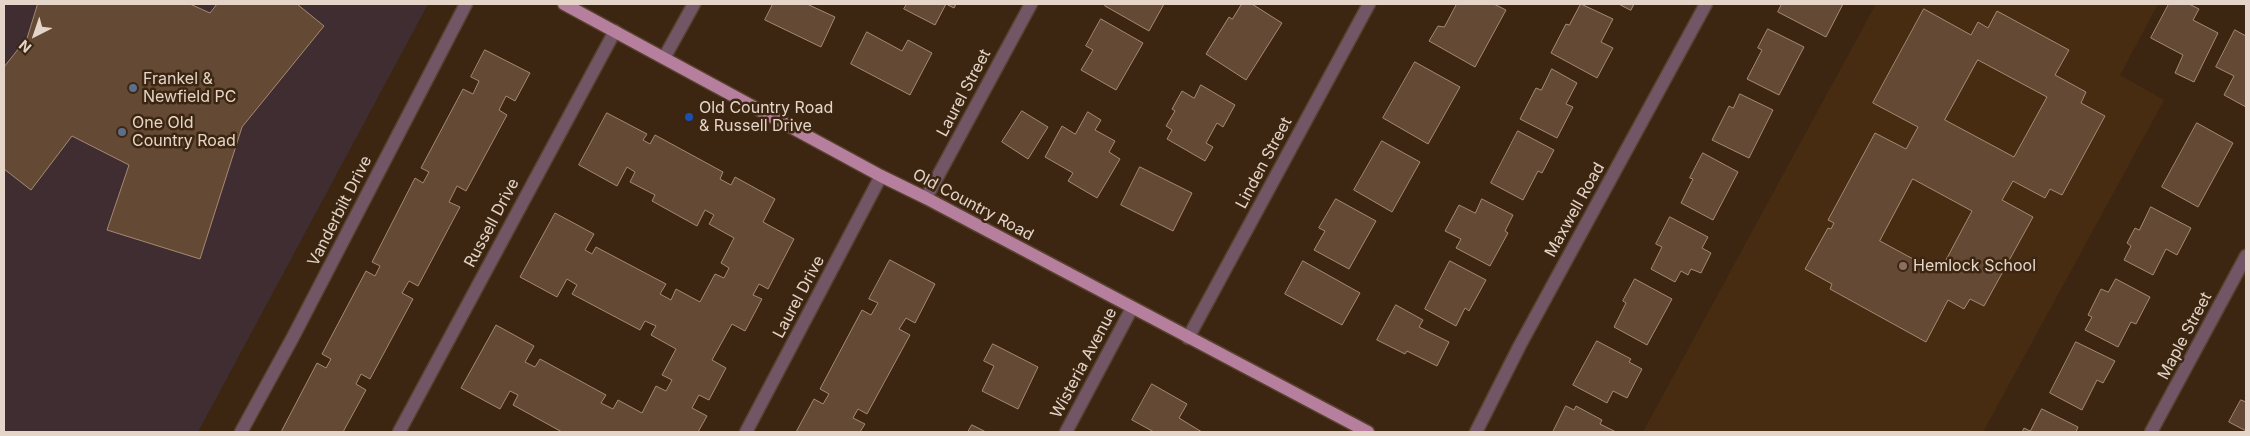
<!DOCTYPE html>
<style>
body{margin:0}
#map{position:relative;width:2250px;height:436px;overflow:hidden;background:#3c2611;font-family:Inter,sans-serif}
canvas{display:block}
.frame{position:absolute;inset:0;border:5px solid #e4d5c8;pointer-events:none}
.north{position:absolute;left:10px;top:10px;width:50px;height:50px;-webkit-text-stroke:4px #3c2611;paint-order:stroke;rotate:221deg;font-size:14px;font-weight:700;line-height:20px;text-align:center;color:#e4d5c8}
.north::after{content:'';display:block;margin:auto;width:18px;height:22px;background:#e4d5c8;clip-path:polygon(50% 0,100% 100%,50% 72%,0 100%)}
</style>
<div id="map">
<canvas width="2250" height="436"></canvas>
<div class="frame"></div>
<div class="north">N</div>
</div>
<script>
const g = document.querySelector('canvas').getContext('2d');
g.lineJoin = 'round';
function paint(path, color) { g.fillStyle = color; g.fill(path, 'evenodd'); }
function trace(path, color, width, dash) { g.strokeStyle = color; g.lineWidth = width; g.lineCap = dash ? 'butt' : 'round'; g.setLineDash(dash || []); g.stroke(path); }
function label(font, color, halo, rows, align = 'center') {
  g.font = font + ' Inter,sans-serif'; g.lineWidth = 5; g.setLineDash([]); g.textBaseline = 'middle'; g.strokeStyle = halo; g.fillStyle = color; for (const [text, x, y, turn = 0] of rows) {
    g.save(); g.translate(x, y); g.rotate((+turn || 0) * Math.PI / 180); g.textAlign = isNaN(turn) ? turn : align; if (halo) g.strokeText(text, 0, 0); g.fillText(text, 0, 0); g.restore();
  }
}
const commercial = new Path2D(`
 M 4,4 L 428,4 L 198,432 L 4,432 Z`);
const built = new Path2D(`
 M 1876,4 L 2158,4 L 2120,75 L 2164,100 L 1983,432 L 1643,432 Z`);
const building = new Path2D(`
 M 38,4 L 190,4 L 210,13 L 217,4 L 297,4 L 324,26 L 242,127 L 200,259 L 107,230 L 129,165 L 72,136 L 31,190 L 4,169 L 4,67 L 27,38 Z
 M 773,4 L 807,4 L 835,17 L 821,47 L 765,20 Z
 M 907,4 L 956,4 L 954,8 L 946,4 L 935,25 L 904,9 Z
 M 1106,4 L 1164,4 L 1149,31 L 1105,6 Z
 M 1242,4 L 1252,4 L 1282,23 L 1246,80 L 1206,54 L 1229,17 L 1232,19 Z
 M 1457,4 L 1494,4 L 1506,10 L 1475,67 L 1429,41 L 1438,26 L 1444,27 Z
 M 1581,4 L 1613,19 L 1601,42 L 1613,48 L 1597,78 L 1551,53 L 1566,24 L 1569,25 Z
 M 1619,4 L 1634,4 L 1631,10 Z
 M 1782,4 L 1843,4 L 1826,37 L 1778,12 Z
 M 2169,4 L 2189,4 L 2199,9 L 2193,20 L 2218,33 L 2194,82 L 2175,73 L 2183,55 L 2151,38 Z
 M 1924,9 L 1971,35 L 1978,22 L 1988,28 L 1997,11 L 2069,50 L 2055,75 L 2086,92 L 2081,103 L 2105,116 L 2062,195 L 2050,189 L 2045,198 L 2013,181 L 2002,200 L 2033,217 L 1984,306 L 1970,299 L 1964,309 L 1948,300 L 1926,342 L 1830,289 L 1832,284 L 1805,269 L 1828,228 L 1831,229 L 1834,223 L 1828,220 L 1875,133 L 1906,149 L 1918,127 L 1873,103 ZM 1978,60 L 2047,97 L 2014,157 L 1945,120 ZM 1913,179 L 1972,211 L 1939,273 L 1880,241 Z
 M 1101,19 L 1143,43 L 1116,90 L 1081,70 L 1093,50 L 1086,46 Z
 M 1768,29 L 1804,47 L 1779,95 L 1747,79 L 1762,50 L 1758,48 Z
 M 2235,30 L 2246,36 L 2246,107 L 2224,95 L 2234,76 L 2216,67 Z
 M 867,32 L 902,51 L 908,40 L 932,53 L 910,95 L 851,64 Z
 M 485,50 L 530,73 L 515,101 L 506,96 L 499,110 L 507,115 L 466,191 L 457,186 L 449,202 L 460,207 L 418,286 L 409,281 L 402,293 L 413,299 L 370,379 L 361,374 L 356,384 L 366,390 L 343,432 L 281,432 L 317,363 L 326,368 L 331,359 L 322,354 L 366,271 L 375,276 L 380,266 L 372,262 L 415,178 L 423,183 L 429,172 L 421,168 L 463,89 L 473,94 L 479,81 L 471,77 Z
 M 1415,62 L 1460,87 L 1428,144 L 1383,118 Z
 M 1552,69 L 1577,83 L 1566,104 L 1573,107 L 1557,138 L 1520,119 L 1536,88 L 1541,90 Z
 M 1201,85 L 1235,105 L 1223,127 L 1217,123 L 1206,143 L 1213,147 L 1205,161 L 1167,139 L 1172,130 L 1166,126 L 1175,111 L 1172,109 L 1182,91 L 1194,98 Z
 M 1740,94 L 1773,110 L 1749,158 L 1712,140 L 1729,106 L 1733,108 Z
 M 1022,111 L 1048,127 L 1028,159 L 1002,142 Z
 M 1088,112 L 1101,120 L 1095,130 L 1115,141 L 1109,152 L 1120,159 L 1097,198 L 1068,181 L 1073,173 L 1045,157 L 1062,126 L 1075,134 Z
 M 607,113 L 647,134 L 643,140 L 650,144 L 655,135 L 723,172 L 720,179 L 731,185 L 735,177 L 775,199 L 763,222 L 794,239 L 768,289 L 759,284 L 753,295 L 762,299 L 745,331 L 732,324 L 712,360 L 726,368 L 709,400 L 699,395 L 692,408 L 707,416 L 698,432 L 562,432 L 513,405 L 518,395 L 510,391 L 500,409 L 461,388 L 496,325 L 534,346 L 525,362 L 535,367 L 540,359 L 606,395 L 601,403 L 613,409 L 618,400 L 642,413 L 656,386 L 666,391 L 672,380 L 662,375 L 676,349 L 651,335 L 656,326 L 645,321 L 640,330 L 572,294 L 577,285 L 567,279 L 557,297 L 520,277 L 555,213 L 594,234 L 585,250 L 592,254 L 596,247 L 666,284 L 660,294 L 671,300 L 676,289 L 700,302 L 715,274 L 724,278 L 729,268 L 721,263 L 734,238 L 709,224 L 714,215 L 705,210 L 697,226 L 652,201 L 655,195 L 630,182 L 635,172 L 627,167 L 617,186 L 579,165 Z
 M 2197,123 L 2233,143 L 2198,207 L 2162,187 Z
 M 1518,131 L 1554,150 L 1542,173 L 1538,171 L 1523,200 L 1491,183 Z
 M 1382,141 L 1420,162 L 1392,212 L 1354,190 Z
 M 1703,153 L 1738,172 L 1713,220 L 1681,203 L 1693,179 L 1690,178 Z
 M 1140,167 L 1192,193 L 1173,231 L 1121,205 Z
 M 1336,199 L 1376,221 L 1349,269 L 1314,250 L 1325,231 L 1319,228 Z
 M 1482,199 L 1513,215 L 1505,231 L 1508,233 L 1490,266 L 1456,248 L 1461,239 L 1445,231 L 1459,205 L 1475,213 Z
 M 2151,207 L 2191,228 L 2177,255 L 2166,249 L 2153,275 L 2124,260 L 2131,246 L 2127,243 L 2135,228 L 2139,230 Z
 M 1670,217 L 1708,237 L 1702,248 L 1711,253 L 1701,273 L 1691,269 L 1688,275 L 1681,271 L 1675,282 L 1651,269 L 1662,247 L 1656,244 Z
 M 890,260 L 935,284 L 915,323 L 906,318 L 899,329 L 910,335 L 867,414 L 858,409 L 853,418 L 865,424 L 860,432 L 796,432 L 814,399 L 823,404 L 829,394 L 820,389 L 862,310 L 871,315 L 878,303 L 869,299 Z
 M 1303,261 L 1360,293 L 1342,325 L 1285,294 Z
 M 1450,261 L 1486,280 L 1469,311 L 1465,308 L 1456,326 L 1425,309 Z
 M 1635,279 L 1672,299 L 1647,345 L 1614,327 L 1626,303 L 1623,301 Z
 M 2116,279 L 2150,297 L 2136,324 L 2131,322 L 2118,347 L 2085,330 L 2092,317 L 2088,315 L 2101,289 L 2108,292 Z
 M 1396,305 L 1423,320 L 1419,327 L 1449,342 L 1437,366 L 1407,351 L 1405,354 L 1377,340 Z
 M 1597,341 L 1631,359 L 1629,362 L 1642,369 L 1627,398 L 1613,391 L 1607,403 L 1573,385 Z
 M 2076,342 L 2115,361 L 2103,383 L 2097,380 L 2082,410 L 2050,393 Z
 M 993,344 L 1038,367 L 1018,409 L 982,391 L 994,366 L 984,361 Z
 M 1152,384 L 1187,404 L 1179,418 L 1202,432 L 1154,432 L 1132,420 Z
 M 2241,400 L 2246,402 L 2246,431 L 2229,422 Z
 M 1566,406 L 1574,410 L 1576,406 L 1602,420 L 1600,424 L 1616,432 L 1553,432 Z
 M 2042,409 L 2078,427 L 2076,432 L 2022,432 L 2024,428 L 2030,431 Z
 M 972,425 L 986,432 L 968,432 Z`);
const street = new Path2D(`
 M 664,58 L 694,4
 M 926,198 L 1031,4
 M 1188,338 L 1369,4
 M 241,432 L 293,337 L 466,4
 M 399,432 L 615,31
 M 746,432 L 881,176
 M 1066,432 L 1132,308
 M 1476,432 L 1520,345 L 1706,4
 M 2151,432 L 2246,256`);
const primary = new Path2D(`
 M 564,4 L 881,176 L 926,198 L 1368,432`);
const markers = [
 [133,88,5,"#5c6f8a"],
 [689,117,5,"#1a4fb4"],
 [122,132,5,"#5c6f8a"],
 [1903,266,5,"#8d6e63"]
];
const poiNames = [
 ["Frankel &",143,79],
 ["Newfield PC",143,97],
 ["Old Country Road",699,108],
 ["& Russell Drive",699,126],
 ["One Old",132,123],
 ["Country Road",132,141],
 ["Hemlock School",1913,266]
];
const streetNames = [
 ["Laurel Street",964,93,-62],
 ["Linden Street",1264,163,-62],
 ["Old Country Road",973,205,28],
 ["Maxwell Road",1575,210,-61],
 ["Vanderbilt Drive",340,211,-63],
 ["Russell Drive",492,223,-62],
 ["Laurel Drive",799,297,-62],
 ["Maple Street",2185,336,-62],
 ["Wisteria Avenue",1084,363,-62]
];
paint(commercial, '#402d31');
paint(built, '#482c12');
paint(building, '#644a35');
trace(building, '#a58972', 1);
trace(street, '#57422e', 15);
trace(primary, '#57422e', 15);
trace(street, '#725665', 12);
trace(primary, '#b77f9e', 12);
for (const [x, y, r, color] of markers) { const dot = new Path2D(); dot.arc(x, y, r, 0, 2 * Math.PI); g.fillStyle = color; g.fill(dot); trace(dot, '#3c2611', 2); }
label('16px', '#e4d5c8', '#3c2611', poiNames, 'left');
label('16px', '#e4d5c8', '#3c2611', streetNames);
</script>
